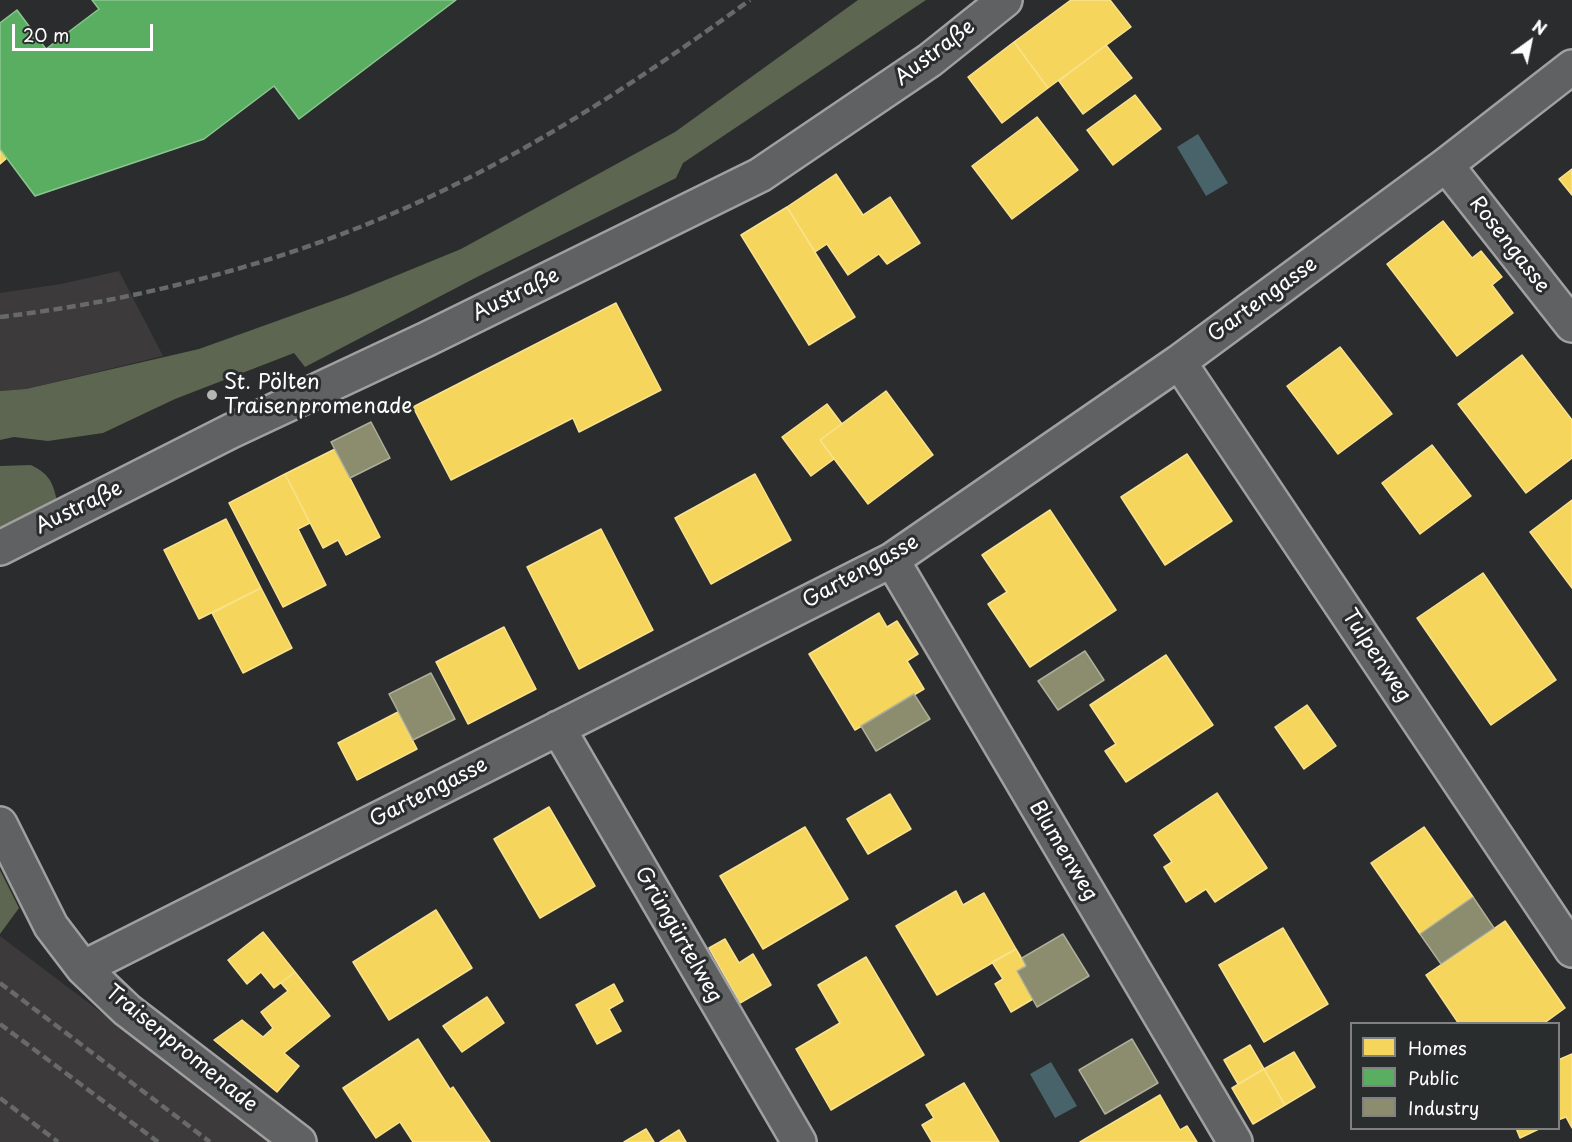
<!DOCTYPE html>
<meta charset="utf-8">
<style>
body{margin:0}
#map{position:relative;width:1572px;height:1142px;overflow:hidden;background:#2b2c2d;font-family:"Playpen Sans",sans-serif}
canvas{display:block}
.legend{position:absolute;left:1350px;top:1022px;width:210px;height:108px;box-sizing:border-box;background:#2a2d2e;border:2px solid #7f8182;margin:0;padding:8px 10px;list-style:none;font-size:18px;color:#fff}
.legend li{display:flex;align-items:center;gap:12px;height:30px}
.legend b{width:30px;border:2px solid #7f8182}
.north{position:absolute;left:1500px;top:12px;width:60px;height:60px;-webkit-text-stroke:4px #2a2d2e;paint-order:stroke;rotate:33deg;font-size:16px;font-weight:700;line-height:24px;text-align:center;color:#fff}
.north::after{content:'';display:block;margin:auto;width:21px;height:27px;background:#fff;clip-path:polygon(50% 0,100% 100%,50% 72%,0 100%)}
.scale{position:absolute;left:12px;top:24px;width:141px;height:27px;box-sizing:border-box;border:3px solid #fff;border-top:0;padding-left:8px;font-size:18px;line-height:21px;white-space:nowrap;color:#fff;-webkit-text-stroke:4px #2a2d2e;paint-order:stroke}
</style>
<div id="map">
<canvas width="1572" height="1142"></canvas>
<ul class="legend">
<li><b style="height:16px;background:#f6d55c"></b>Homes</li>
<li><b style="height:16px;background:#5aae61"></b>Public</li>
<li><b style="height:16px;background:#8c8c6e"></b>Industry</li>
</ul>
<div class="north">N</div>
<div class="scale">20 m</div>
</div>
<script>
const g = document.querySelector('canvas').getContext('2d');
g.lineJoin = 'round';
function paint(path, color) { g.fillStyle = color; g.fill(path, 'evenodd'); }
function trace(path, color, width, dash) { g.strokeStyle = color; g.lineWidth = width; g.lineCap = dash ? 'butt' : 'round'; g.setLineDash(dash || []); g.stroke(path); }
function label(font, color, halo, rows, align = 'center') {
  g.font = font + ' "Playpen Sans",sans-serif'; g.lineWidth = 6; g.setLineDash([]); g.textBaseline = 'middle'; g.strokeStyle = halo; g.fillStyle = color; for (const [text, x, y, turn = 0] of rows) {
    g.save(); g.translate(x, y); g.rotate((+turn || 0) * Math.PI / 180); g.textAlign = isNaN(turn) ? turn : align; if (halo) g.strokeText(text, 0, 0); g.fillText(text, 0, 0); g.restore();
  }
}
const built = new Path2D(`
 M 119,271 L 163,356 L 26,389 L 0,391 L 0,293 L 61,284 Z
 M 0,936 L 273,1142 L 0,1142 Z`);
const green = new Path2D(`
 M 858,0 L 926,0 L 683,163 L 676,178 L 477,277 L 305,367 L 294,353 L 175,399 L 103,433 L 48,441 L 14,437 L 0,440 L 0,391 L 26,389 L 199,349 L 349,295 L 461,249 L 675,132 Z
 M 31,465 C 49,474 53,482 57,501 L 0,528 L 0,466 Z
 M 0,870 L 19,908 L 0,934 Z`);
const water = new Path2D(`
 M 1198,134 L 1228,183 L 1206,196 L 1177,147 Z
 M 1051,1062 L 1077,1106 L 1055,1118 L 1030,1074 Z`);
const homes = new Path2D(`
 M 1071,0 L 1110,0 L 1131,27 L 1048,88 L 1014,42 Z
 M 1014,42 L 1048,88 L 1002,123 L 968,77 Z
 M 1106,45 L 1132,78 L 1083,114 L 1059,81 Z
 M 1135,95 L 1161,129 L 1113,165 L 1087,130 Z
 M 1037,117 L 1078,170 L 1012,219 L 972,166 Z
 M 0,149 L 7,158 L 0,164 Z
 M 1572,169 L 1572,195 L 1559,179 Z
 M 836,174 L 863,215 L 890,197 L 920,243 L 887,264 L 879,254 L 848,275 L 827,244 L 815,252 L 787,207 Z
 M 787,207 L 855,317 L 809,345 L 741,235 Z
 M 1443,221 L 1472,258 L 1481,251 L 1502,277 L 1492,285 L 1513,313 L 1457,356 L 1387,264 Z
 M 616,303 L 661,390 L 579,432 L 573,418 L 451,480 L 413,407 Z
 M 1340,347 L 1392,414 L 1338,454 L 1287,386 Z
 M 1522,355 L 1572,420 L 1572,458 L 1526,493 L 1458,404 Z
 M 886,391 L 933,455 L 868,504 L 820,440 Z
 M 827,404 L 842,424 L 820,440 L 834,459 L 811,476 L 782,437 Z
 M 1432,445 L 1471,496 L 1420,534 L 1382,483 Z
 M 335,449 L 380,537 L 346,555 L 338,540 L 323,548 L 285,474 Z
 M 1187,454 L 1232,521 L 1165,565 L 1121,497 Z
 M 285,474 L 310,523 L 298,529 L 326,585 L 283,607 L 229,503 Z
 M 755,474 L 791,540 L 711,584 L 675,518 Z
 M 1572,500 L 1572,588 L 1530,532 Z
 M 1050,510 L 1116,610 L 1030,667 L 988,604 L 1007,592 L 982,555 Z
 M 226,519 L 261,588 L 199,619 L 164,550 Z
 M 601,529 L 653,630 L 579,669 L 527,567 Z
 M 1483,573 L 1556,680 L 1491,725 L 1417,618 Z
 M 261,588 L 292,648 L 243,673 L 212,613 Z
 M 879,613 L 887,627 L 897,621 L 918,654 L 907,661 L 924,689 L 855,730 L 809,654 Z
 M 504,627 L 536,689 L 468,724 L 436,662 Z
 M 1166,655 L 1213,725 L 1126,782 L 1105,751 L 1116,744 L 1090,705 Z
 M 1307,705 L 1336,746 L 1304,769 L 1275,727 Z
 M 398,712 L 417,749 L 357,780 L 338,743 Z
 M 1217,793 L 1267,868 L 1215,902 L 1206,889 L 1186,902 L 1164,867 L 1172,862 L 1154,835 Z
 M 890,794 L 911,829 L 868,854 L 847,819 Z
 M 549,807 L 595,886 L 540,918 L 494,839 Z
 M 805,827 L 848,899 L 763,949 L 720,876 Z
 M 1424,827 L 1473,897 L 1420,934 L 1371,863 Z
 M 956,891 L 963,905 L 984,893 L 1016,949 L 937,995 L 896,926 Z
 M 436,910 L 472,968 L 389,1020 L 353,962 Z
 M 1505,921 L 1565,1008 L 1543,1024 L 1459,1024 L 1426,975 Z
 M 1283,928 L 1328,1004 L 1264,1042 L 1219,965 Z
 M 263,932 L 295,972 L 274,988 L 261,972 L 247,984 L 228,960 Z
 M 725,939 L 739,963 L 753,954 L 771,985 L 740,1003 L 709,948 Z
 M 1016,949 L 1026,966 L 1017,971 L 1033,999 L 1011,1012 L 995,984 L 1003,979 L 992,962 Z
 M 866,957 L 924,1055 L 831,1110 L 796,1049 L 840,1023 L 818,985 Z
 M 295,972 L 330,1016 L 284,1053 L 299,1066 L 277,1092 L 214,1040 L 242,1020 L 263,1037 L 273,1028 L 261,1012 L 288,991 L 281,983 Z
 M 614,984 L 623,1001 L 609,1009 L 621,1031 L 597,1044 L 576,1005 Z
 M 487,997 L 504,1023 L 462,1052 L 443,1026 Z
 M 418,1039 L 450,1089 L 453,1087 L 490,1142 L 413,1142 L 400,1122 L 376,1138 L 343,1088 Z
 M 1250,1045 L 1264,1069 L 1238,1084 L 1224,1060 Z
 M 1294,1052 L 1315,1087 L 1285,1105 L 1264,1069 Z
 M 1572,1054 L 1572,1128 L 1566,1117 L 1558,1120 L 1558,1060 Z
 M 1264,1069 L 1285,1105 L 1253,1124 L 1232,1088 Z
 M 964,1083 L 999,1142 L 932,1142 L 922,1125 L 934,1118 L 926,1105 Z
 M 1160,1095 L 1180,1130 L 1187,1126 L 1197,1142 L 1080,1142 Z
 M 1516,1128 L 1541,1128 L 1520,1138 Z
 M 646,1129 L 654,1142 L 624,1142 Z
 M 679,1130 L 686,1142 L 660,1142 Z`);
const public = new Path2D(`
 M 92,0 L 456,0 L 299,119 L 274,86 L 204,139 L 35,196 L 0,149 L 0,23 L 17,10 L 46,49 L 99,9 Z`);
const industry = new Path2D(`
 M 371,422 L 390,458 L 350,478 L 331,442 Z
 M 1085,651 L 1104,680 L 1058,710 L 1038,681 Z
 M 431,673 L 455,719 L 413,740 L 389,694 Z
 M 914,694 L 930,719 L 876,751 L 861,726 Z
 M 1473,897 L 1494,928 L 1441,964 L 1420,934 Z
 M 1063,934 L 1089,976 L 1037,1007 L 1017,971 L 1026,966 L 1022,958 Z
 M 1132,1039 L 1158,1083 L 1105,1114 L 1079,1070 Z`);
const street = new Path2D(`
 M 1446,165 L 1572,325
 M 1179,362 L 1572,950
 M 0,548 L 231,431 L 427,339 L 760,175 L 930,60 L 1005,0
 M 892,560 L 1235,1142
 M 558,728 L 799,1142
 M 0,824 L 51,926 L 83,968 L 127,1010 L 299,1142
 M 83,968 L 892,560 L 1179,362 L 1446,165 L 1572,67`);
const rail = new Path2D(`
 M 0,317 C 150,299 302,258 438,193 C 549,140 651,72 750,0
 M 0,983 L 210,1142
 M 0,1024 L 158,1142
 M 0,1098 L 58,1142`);
const markers = [
 [212,395,6,"#b5b5b6"]
];
const streetNames = [
 ["Austraße",935,53,-37],
 ["Rosengasse",1509,245,52],
 ["Austraße",516,295,-26],
 ["Gartengasse",1263,300,-36],
 ["Austraße",79,508,-26],
 ["Gartengasse",861,572,-29],
 ["Tulpenweg",1376,656,56],
 ["Gartengasse",429,793,-27],
 ["Blumenweg",1063,851,59],
 ["Grüngürtelweg",678,935,60],
 ["Traisenpromenade",181,1049,39]
];
const poiNames = [
 ["St. Pölten",224,383],
 ["Traisenpromenade",224,407]
];
paint(built, '#3c3a3a');
paint(green, '#5d6650');
paint(water, '#49636b');
paint(homes, '#f6d55c');
trace(homes, '#f9e28d', 1.5);
paint(public, '#5aae61');
trace(public, '#8cc690', 1.5);
paint(industry, '#8c8c6e');
trace(industry, '#aeae9a', 1.5);
trace(street, '#a0a0a0', 38);
trace(street, '#606162', 33);
trace(rail, '#686969', 4.5, [9, 4.5]);
for (const [x, y, r, color] of markers) { const dot = new Path2D(); dot.arc(x, y, r, 0, 2 * Math.PI); g.fillStyle = color; g.fill(dot); trace(dot, '#2a2d2e', 2); }
label('21px', '#fff', '#2a2d2e', streetNames);
label('21px', '#fff', '#2a2d2e', poiNames, 'left');
</script>
